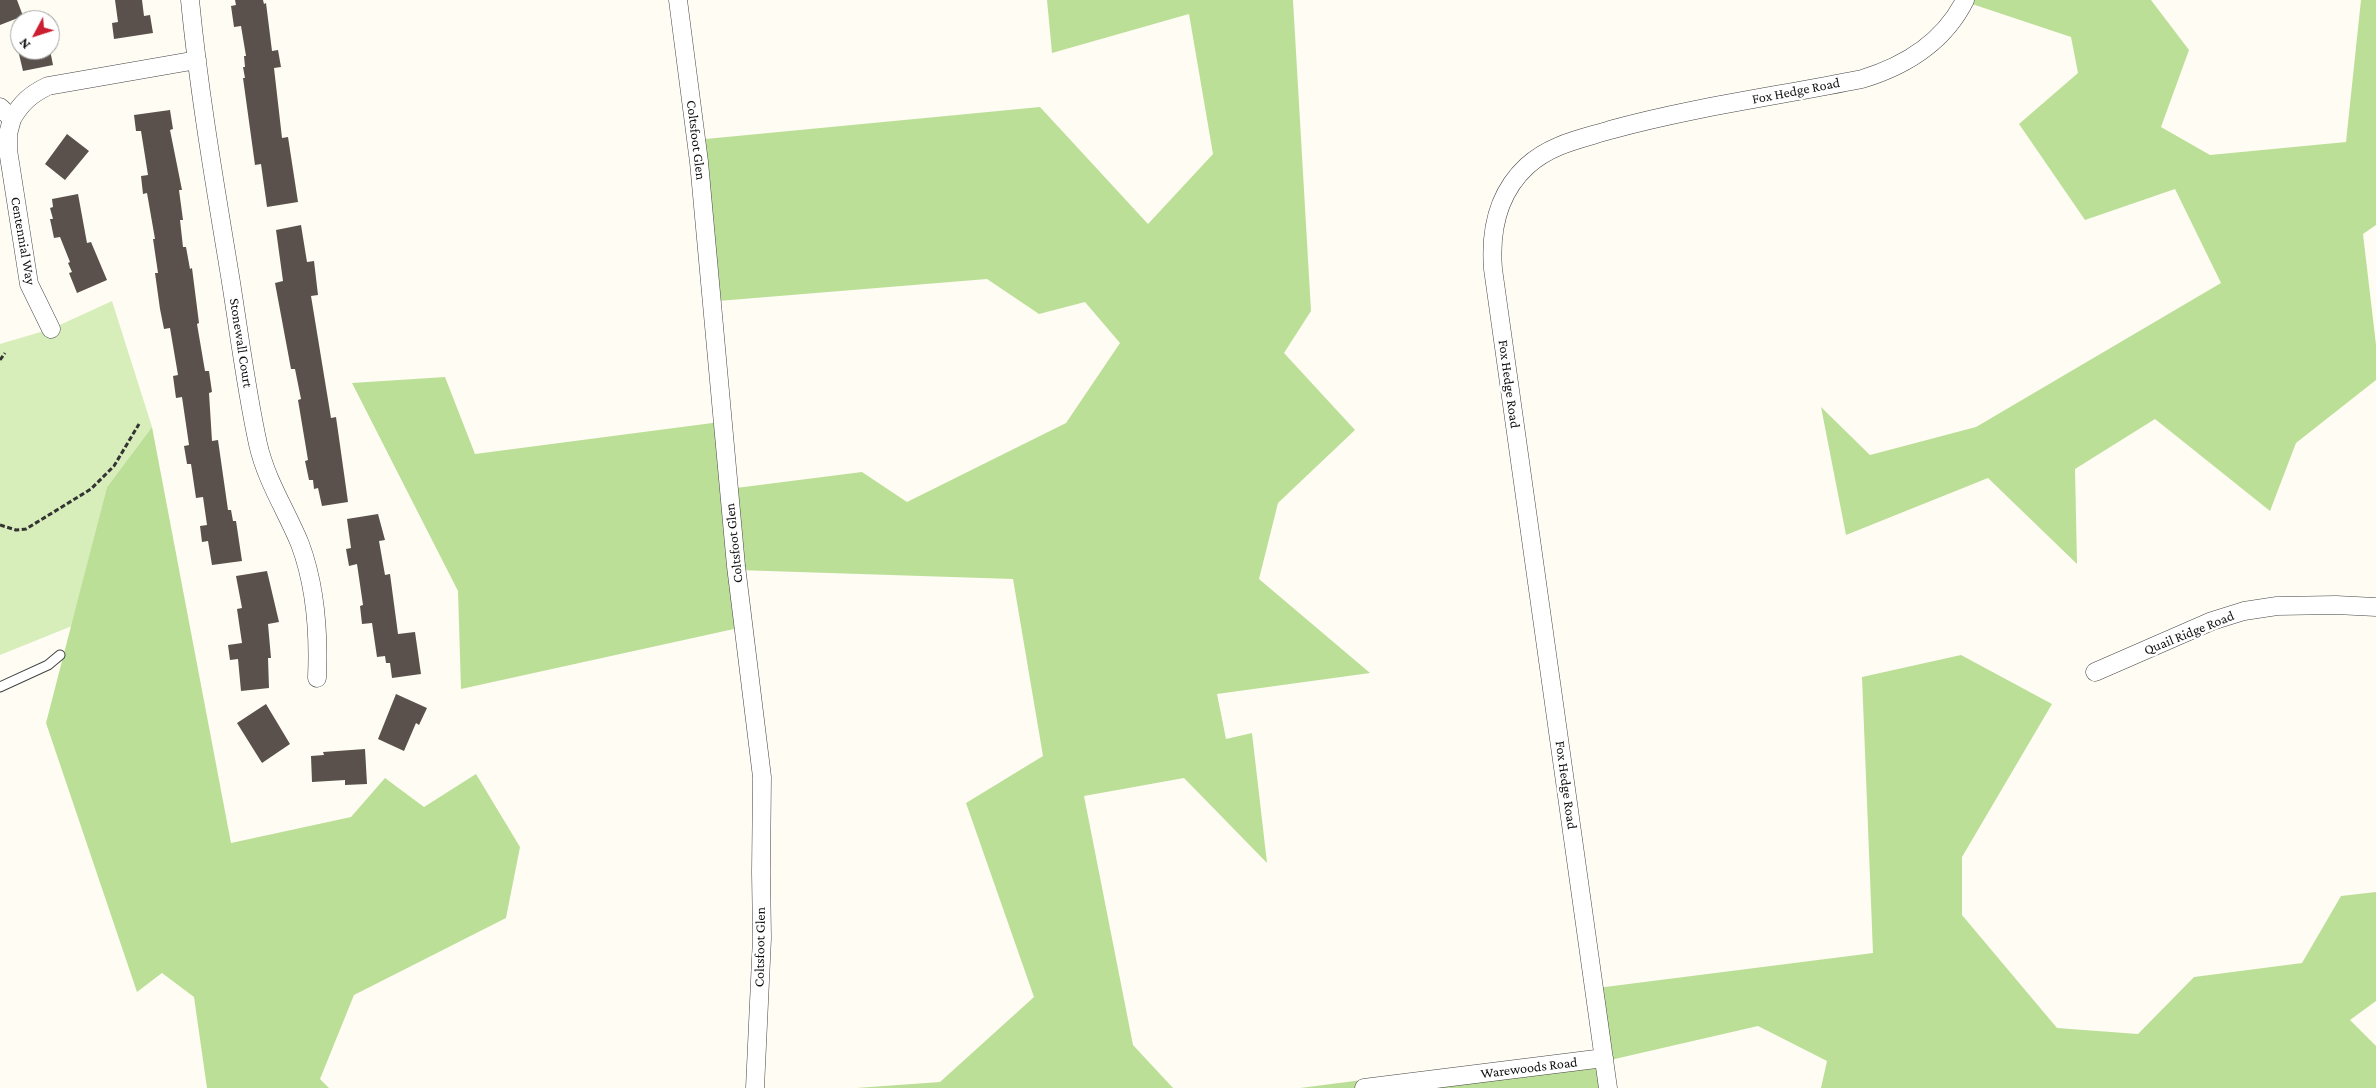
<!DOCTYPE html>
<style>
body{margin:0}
#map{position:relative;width:2376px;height:1088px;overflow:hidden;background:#fffcf4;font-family:"Crimson Pro",serif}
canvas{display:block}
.north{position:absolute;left:10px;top:10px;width:50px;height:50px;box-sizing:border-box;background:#fff;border:1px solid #a0a0a0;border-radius:50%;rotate:230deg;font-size:14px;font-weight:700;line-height:20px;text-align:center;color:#111}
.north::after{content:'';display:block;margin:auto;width:18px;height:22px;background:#cb1e30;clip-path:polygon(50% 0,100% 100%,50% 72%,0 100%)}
</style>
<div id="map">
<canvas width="2376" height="1088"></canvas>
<div class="north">N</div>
</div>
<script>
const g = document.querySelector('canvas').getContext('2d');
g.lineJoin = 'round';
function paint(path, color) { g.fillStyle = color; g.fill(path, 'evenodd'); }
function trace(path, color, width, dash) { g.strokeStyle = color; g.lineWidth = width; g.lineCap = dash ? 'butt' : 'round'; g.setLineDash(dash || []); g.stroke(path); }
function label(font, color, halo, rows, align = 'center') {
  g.font = font + ' "Crimson Pro",serif'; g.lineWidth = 5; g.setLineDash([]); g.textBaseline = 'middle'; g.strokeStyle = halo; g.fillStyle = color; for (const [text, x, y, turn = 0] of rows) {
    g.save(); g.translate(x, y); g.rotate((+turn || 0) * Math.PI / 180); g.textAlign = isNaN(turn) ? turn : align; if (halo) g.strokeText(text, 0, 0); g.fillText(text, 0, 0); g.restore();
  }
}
const green = new Path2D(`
 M 112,301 L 152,427 L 107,487 L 72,626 L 0,655 L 0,344 L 51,329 Z`);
const forest = new Path2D(`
 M 1047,0 L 1293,0 L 1311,311 L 1284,353 L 1355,430 L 1278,503 L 1259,579 L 1370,673 L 1217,694 L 1226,739 L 1252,733 L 1267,863 L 1184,778 L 1084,796 L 1133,1045 L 1173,1088 L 856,1088 L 940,1082 L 1034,997 L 966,803 L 1043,756 L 1013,579 L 737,570 L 743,627 L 461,689 L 458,591 L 352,383 L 445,377 L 475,454 L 720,422 L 728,489 L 862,472 L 907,502 L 1066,423 L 1120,343 L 1085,302 L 1039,314 L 987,279 L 706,302 L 695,140 L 1040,107 L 1148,224 L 1213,154 L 1189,14 L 1052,53 Z
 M 1973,0 L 2151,0 L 2189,50 L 2161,127 L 2210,155 L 2346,142 L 2361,0 L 2376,0 L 2376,225 L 2363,234 L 2376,345 L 2376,380 L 2296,443 L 2270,511 L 2155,419 L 2075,469 L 2077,564 L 1988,478 L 1846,535 L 1821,407 L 1870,455 L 1976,427 L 2221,283 L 2175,189 L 2085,220 L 2019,124 L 2078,73 L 2071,37 L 1972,4 Z
 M 152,427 L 231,843 L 351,817 L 385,778 L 424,807 L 476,774 L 520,847 L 506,918 L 354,995 L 320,1079 L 329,1088 L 207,1088 L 194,997 L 162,973 L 137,992 L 46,723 L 107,487 Z
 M 1961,655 L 2052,704 L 1962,857 L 1962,915 L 2057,1028 L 2138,1034 L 2194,977 L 2302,963 L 2341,896 L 2376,892 L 2376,1001 L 2350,1020 L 2376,1046 L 2376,1088 L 1821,1088 L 1827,1061 L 1758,1026 L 1606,1061 L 1610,1088 L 1300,1088 L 1604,1049 L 1597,988 L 1873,953 L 1862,677 Z`);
const building = new Path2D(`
 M 0,0 L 17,0 L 23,16 L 0,25 Z
 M 115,0 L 142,0 L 144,16 L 150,15 L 153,33 L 114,39 L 112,23 L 118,22 Z
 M 235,0 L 263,0 L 264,4 L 266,3 L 272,51 L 278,50 L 281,67 L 274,68 L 282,138 L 288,137 L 298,202 L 267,207 L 261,164 L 255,165 L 243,78 L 245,78 L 243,67 L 245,67 L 244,56 L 246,56 L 241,26 L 234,27 L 231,6 L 236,5 Z
 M 18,50 L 50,50 L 53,65 L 23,71 Z
 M 170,110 L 173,129 L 170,130 L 182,190 L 179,190 L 183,220 L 180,220 L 183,247 L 186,247 L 190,269 L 192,268 L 199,323 L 197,324 L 205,371 L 209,371 L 212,392 L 209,393 L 212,441 L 218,440 L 228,510 L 231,510 L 233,521 L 236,521 L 242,561 L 212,565 L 208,541 L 202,542 L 200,526 L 207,525 L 203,497 L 196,498 L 191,464 L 187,464 L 184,446 L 189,445 L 182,397 L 176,398 L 173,376 L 178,375 L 170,328 L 164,329 L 160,309 L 155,273 L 158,273 L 153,239 L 155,239 L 147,193 L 143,194 L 141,176 L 148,175 L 141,131 L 136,131 L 134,115 Z
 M 67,134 L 89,151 L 65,180 L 45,164 Z
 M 78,194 L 87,243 L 91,242 L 107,280 L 77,293 L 69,273 L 72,272 L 68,263 L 70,262 L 60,237 L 54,238 L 50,219 L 53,219 L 50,208 L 53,207 L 52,199 Z
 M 301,225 L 307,262 L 314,261 L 318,295 L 311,296 L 331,418 L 336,417 L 339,438 L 348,502 L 322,506 L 318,488 L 314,489 L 313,480 L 309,480 L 305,461 L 308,460 L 298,400 L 301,399 L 295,369 L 291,369 L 275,283 L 283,281 L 276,230 Z
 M 378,514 L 385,540 L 379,541 L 385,575 L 390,574 L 398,634 L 415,632 L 421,674 L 392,678 L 390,663 L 386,663 L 385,656 L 377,657 L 372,623 L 362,624 L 360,606 L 363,605 L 357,564 L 349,566 L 346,549 L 351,548 L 347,519 Z
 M 267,571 L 279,622 L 268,624 L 271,658 L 268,658 L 269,688 L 241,691 L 238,659 L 230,660 L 228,645 L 242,643 L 237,609 L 242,608 L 236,576 Z
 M 396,694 L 427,708 L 419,725 L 416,723 L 404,751 L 378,739 Z
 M 266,704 L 290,744 L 262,763 L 237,723 Z
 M 365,749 L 367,784 L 345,785 L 345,780 L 312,782 L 311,756 L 324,755 L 323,752 Z`);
const path = new Path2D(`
 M 0,360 L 5,353
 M 0,525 L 16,530 L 26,529 L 91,489 L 114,466 L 139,424`);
const service = new Path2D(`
 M 0,687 L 48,665 L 60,655`);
const minor = new Path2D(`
 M 190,0 C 199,93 215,185 230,276 C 239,332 246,389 258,444 C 266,480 286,510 300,544 C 316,587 319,633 317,678
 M 678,0 L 699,162 L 736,566 L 762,777 L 761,872 L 762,938 L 755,1088
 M 0,107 L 12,119 L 8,134 L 8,150 L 29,284 L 51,329
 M 12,119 C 21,103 31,94 48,86 L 197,60
 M 2095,672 L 2212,621 L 2244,611 L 2277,606 L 2336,605 L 2376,607
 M 1364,1088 L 1604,1058
 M 1608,1088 L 1493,269 C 1490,231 1498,193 1527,166 C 1551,144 1581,139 1610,130 C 1693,107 1778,96 1862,79 C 1905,66 1944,42 1965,0`);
const streetNames = [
 ["Fox Hedge Road",1796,91,-11],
 ["Coltsfoot Glen",696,140,83],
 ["Centennial Way",23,241,80],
 ["Stonewall Court",241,343,81],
 ["Fox Hedge Road",1509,384,82],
 ["Coltsfoot Glen",734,543,-96],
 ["Quail Ridge Road",2189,633,-22],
 ["Fox Hedge Road",1566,785,82],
 ["Coltsfoot Glen",760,947,-89],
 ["Warewoods Road",1529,1068,-7]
];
paint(green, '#d7edba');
paint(forest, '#bcdf98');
paint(building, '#5a514c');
trace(service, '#444', 11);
trace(minor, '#444', 19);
trace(path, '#333', 3, [5, 2.5]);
trace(service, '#fff', 9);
trace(minor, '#fff', 18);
label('14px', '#111', '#fff', streetNames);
</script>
